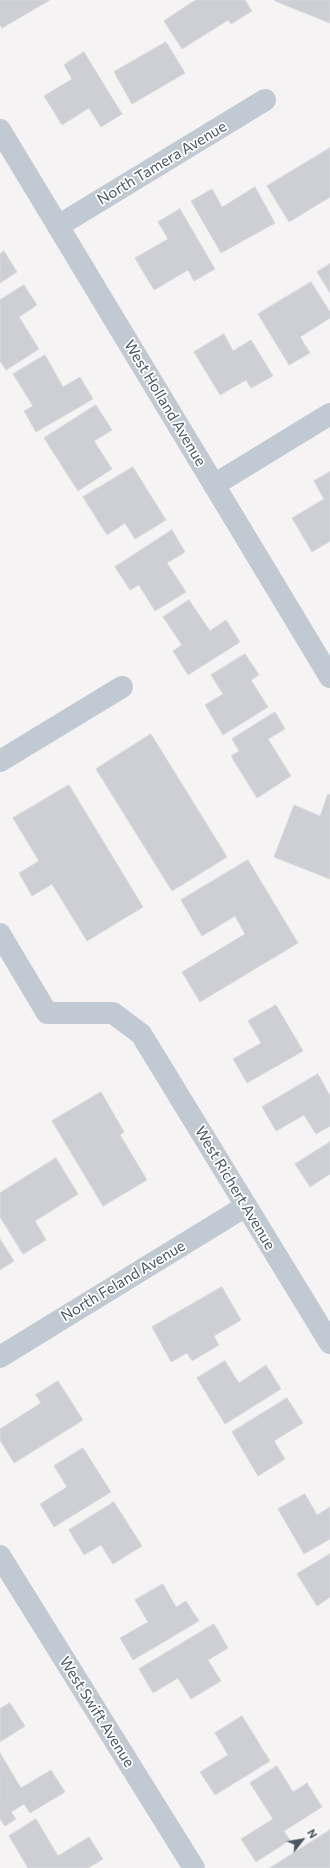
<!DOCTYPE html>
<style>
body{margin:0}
#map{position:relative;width:330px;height:1868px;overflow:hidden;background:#f5f3f3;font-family:Commissioner,sans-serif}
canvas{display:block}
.north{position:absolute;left:282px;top:1820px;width:40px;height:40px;-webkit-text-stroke:3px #fff;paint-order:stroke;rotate:59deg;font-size:11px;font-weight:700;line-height:16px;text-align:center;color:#4a5661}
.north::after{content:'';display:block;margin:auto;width:14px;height:18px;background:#4a5661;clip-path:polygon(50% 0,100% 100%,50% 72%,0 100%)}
</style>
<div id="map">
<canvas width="330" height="1868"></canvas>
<div class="north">N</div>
</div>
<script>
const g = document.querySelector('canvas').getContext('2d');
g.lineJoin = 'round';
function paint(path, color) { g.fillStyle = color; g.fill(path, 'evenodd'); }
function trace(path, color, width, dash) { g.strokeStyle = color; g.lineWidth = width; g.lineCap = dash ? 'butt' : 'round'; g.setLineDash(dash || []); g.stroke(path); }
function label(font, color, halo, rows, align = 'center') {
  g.font = font + ' Commissioner,sans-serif'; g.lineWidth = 3.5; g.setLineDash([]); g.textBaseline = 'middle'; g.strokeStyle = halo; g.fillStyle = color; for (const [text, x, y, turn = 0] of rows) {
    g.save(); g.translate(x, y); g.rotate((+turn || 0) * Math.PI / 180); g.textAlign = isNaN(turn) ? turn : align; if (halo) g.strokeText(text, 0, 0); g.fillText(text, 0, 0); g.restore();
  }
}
const building = new Path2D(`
 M 0,0 L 50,0 L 2,28 L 0,25 Z
 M 196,0 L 245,0 L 252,11 L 231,24 L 228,20 L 182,49 L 164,21 Z
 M 275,0 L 330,0 L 330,23 L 275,1 Z
 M 166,42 L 185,73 L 132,104 L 114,72 Z
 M 84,52 L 122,114 L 101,127 L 89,108 L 62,125 L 44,96 L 72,79 L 64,65 Z
 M 330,148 L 330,197 L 289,222 L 267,186 Z
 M 255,187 L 275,223 L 221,253 L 191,201 L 212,189 L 222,207 Z
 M 180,209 L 215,269 L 194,281 L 188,270 L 154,290 L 135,258 L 168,239 L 158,222 Z
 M 4,251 L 17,272 L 0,283 L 0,254 Z
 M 330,264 L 330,293 L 317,272 Z
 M 311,282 L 330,312 L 330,318 L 300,337 L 310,353 L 289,365 L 258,314 Z
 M 24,285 L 37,305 L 19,317 L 39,349 L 6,370 L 0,361 L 0,300 Z
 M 224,334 L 233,351 L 251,340 L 273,376 L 251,388 L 246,380 L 220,395 L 194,352 Z
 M 45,355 L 63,387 L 80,377 L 93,399 L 36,432 L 24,411 L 33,406 L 13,374 Z
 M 96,405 L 112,430 L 94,441 L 112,469 L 78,491 L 44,438 Z
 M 133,467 L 166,520 L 135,539 L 125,523 L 107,535 L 83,497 Z
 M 330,472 L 330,541 L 312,552 L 292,518 L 324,499 L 314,481 Z
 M 172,530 L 185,552 L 167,563 L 186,592 L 155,611 L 139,585 L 130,590 L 115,567 Z
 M 189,600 L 210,631 L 226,620 L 240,642 L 188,675 L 173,651 L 182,645 L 163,617 Z
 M 245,654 L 259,675 L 251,680 L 268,707 L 223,735 L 205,705 L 223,694 L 211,675 Z
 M 275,712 L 285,729 L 268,739 L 291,776 L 257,798 L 231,756 L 239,751 L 232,739 Z
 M 151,734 L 227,857 L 172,891 L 96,769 Z
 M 69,785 L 143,907 L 87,941 L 52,884 L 32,896 L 19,873 L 39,861 L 13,818 Z
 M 328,794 L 330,795 L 330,879 L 274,857 L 294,805 L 320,816 Z
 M 248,860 L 298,943 L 200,1002 L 182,972 L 245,934 L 235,916 L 202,936 L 181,900 Z
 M 276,1005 L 303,1051 L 247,1083 L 233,1059 L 261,1043 L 248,1021 Z
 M 318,1074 L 330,1096 L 330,1126 L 316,1134 L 304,1115 L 276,1131 L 262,1107 Z
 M 101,1092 L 124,1132 L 120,1135 L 147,1180 L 103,1206 L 52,1121 Z
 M 330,1142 L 330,1174 L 310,1187 L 295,1164 Z
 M 56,1158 L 78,1194 L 35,1221 L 46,1240 L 23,1254 L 0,1217 L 0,1193 Z
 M 0,1239 L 14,1261 L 0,1270 Z
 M 222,1287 L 241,1320 L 214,1336 L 219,1345 L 192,1361 L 187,1353 L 171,1362 L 152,1327 Z
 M 225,1361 L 239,1383 L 266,1365 L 281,1389 L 225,1424 L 197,1378 Z
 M 58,1381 L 83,1420 L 14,1463 L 0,1440 L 0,1429 L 41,1403 L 36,1395 Z
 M 287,1398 L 303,1423 L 274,1441 L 285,1459 L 258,1476 L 232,1432 Z
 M 83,1448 L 111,1492 L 54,1527 L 40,1504 L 67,1487 L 54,1466 Z
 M 305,1494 L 317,1515 L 330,1507 L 330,1539 L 304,1554 L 278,1509 Z
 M 114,1502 L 142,1546 L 113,1564 L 101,1545 L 84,1555 L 69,1530 Z
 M 330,1554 L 330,1597 L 317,1606 L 297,1574 Z
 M 163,1584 L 176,1607 L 186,1601 L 199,1621 L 133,1660 L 120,1638 L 148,1622 L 135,1600 Z
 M 214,1624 L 228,1648 L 208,1660 L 221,1681 L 191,1699 L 178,1678 L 153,1693 L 139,1669 Z
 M 10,1703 L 25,1726 L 0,1742 L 0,1709 Z
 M 242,1716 L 270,1761 L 215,1795 L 200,1772 L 228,1755 L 215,1733 Z
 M 0,1753 L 21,1788 L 51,1770 L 65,1792 L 30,1813 L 24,1804 L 11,1812 L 16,1819 L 5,1826 L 0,1819 Z
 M 277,1766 L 293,1792 L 307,1783 L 322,1807 L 284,1831 L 290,1840 L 256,1862 L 241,1839 L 273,1819 L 250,1783 Z
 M 36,1819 L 58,1856 L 89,1837 L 103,1859 L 88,1868 L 28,1868 L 9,1836 Z
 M 330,1830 L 330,1868 L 270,1868 Z`);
const minor = new Path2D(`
 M 0,130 L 330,677
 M 58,226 L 265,100
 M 214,485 L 330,414
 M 0,761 L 122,687
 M 0,934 L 47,1013 L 113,1013 L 141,1034 L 330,1343
 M 0,1357 L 246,1206
 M 0,1556 L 194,1868`);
const streetNames = [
 ["North Tamera Avenue",162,163,-31],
 ["West Holland Avenue",165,403,59],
 ["West Richert Avenue",235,1188,59],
 ["North Feland Avenue",123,1281,-31],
 ["West Swift Avenue",97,1712,58]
];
paint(building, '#cdcfd5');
trace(building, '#d7d9de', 1);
trace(minor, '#c1cad2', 22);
label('15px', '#4a5661', '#fff', streetNames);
</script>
